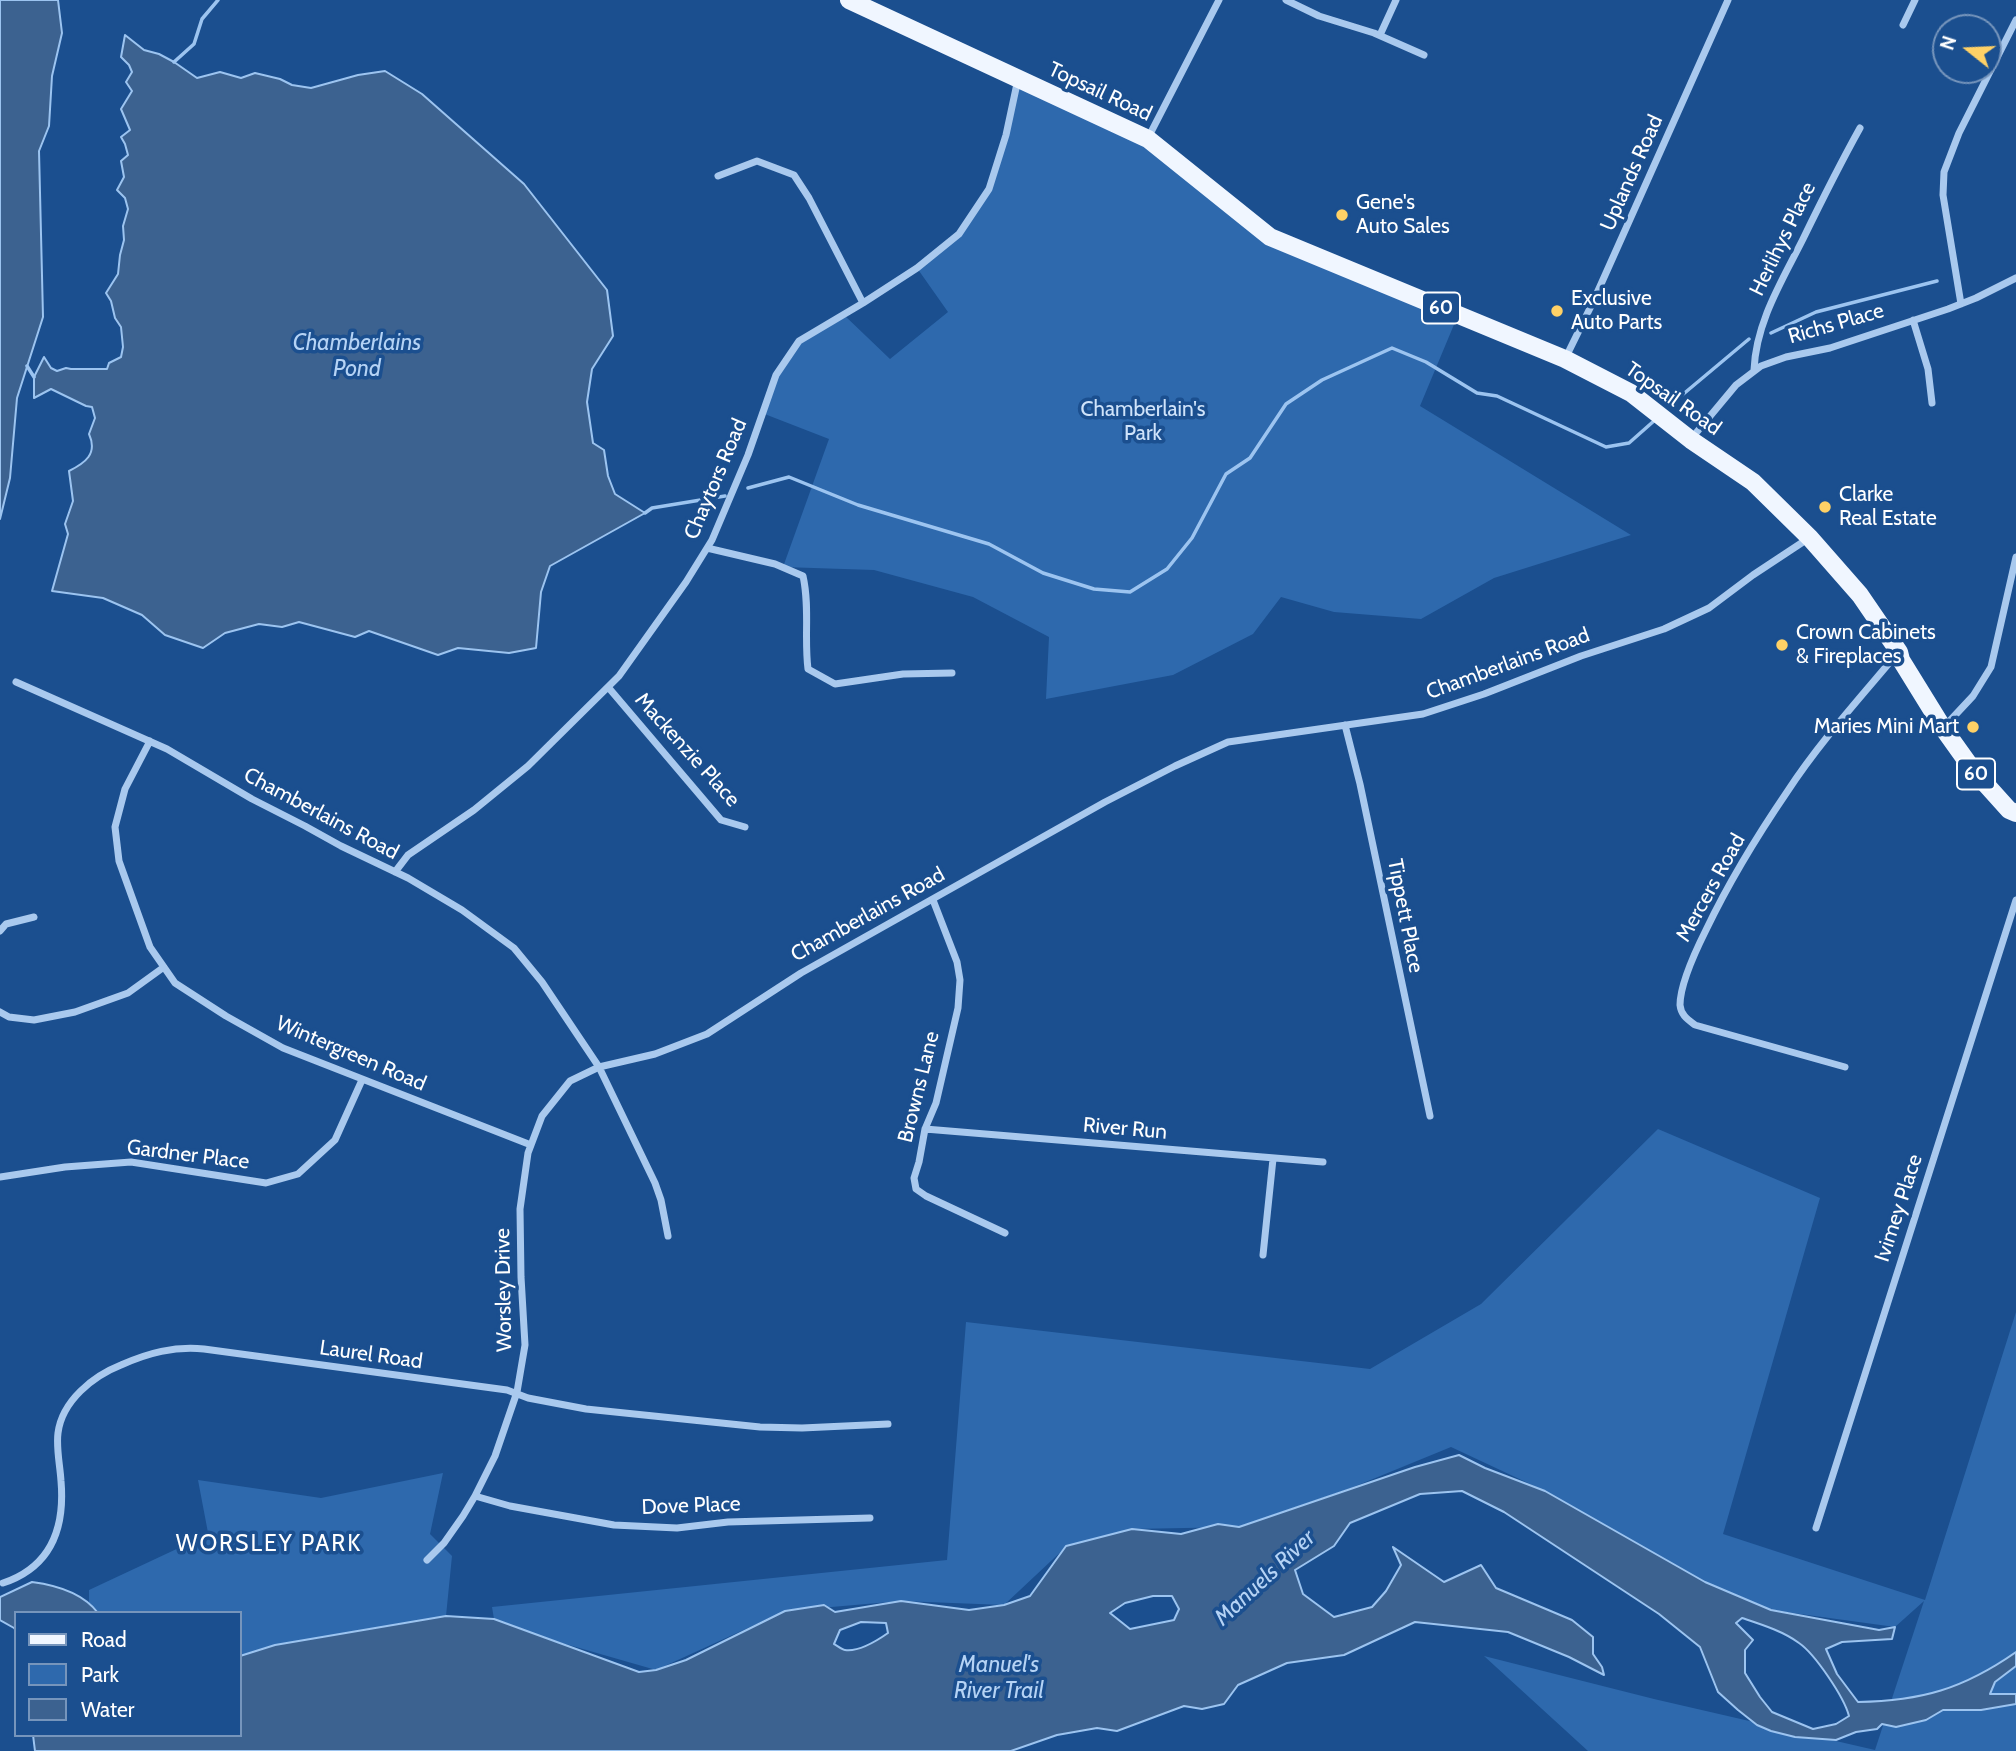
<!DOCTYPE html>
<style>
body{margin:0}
#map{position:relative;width:2016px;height:1751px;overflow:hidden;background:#1b4f8f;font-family:Cabin,sans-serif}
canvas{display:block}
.legend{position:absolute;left:14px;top:1611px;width:228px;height:126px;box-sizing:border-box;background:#1b4f8f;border:2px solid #7695bc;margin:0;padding:9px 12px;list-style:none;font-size:21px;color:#fff}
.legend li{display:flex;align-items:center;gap:14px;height:35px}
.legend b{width:35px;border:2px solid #7695bc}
.north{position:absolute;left:1932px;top:14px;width:70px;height:70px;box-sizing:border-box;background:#1b4f8f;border:2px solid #7695bc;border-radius:50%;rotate:288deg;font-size:19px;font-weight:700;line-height:28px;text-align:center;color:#fff}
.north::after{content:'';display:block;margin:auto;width:24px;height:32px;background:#ffd166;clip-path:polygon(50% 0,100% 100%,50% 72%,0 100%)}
</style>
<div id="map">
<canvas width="2016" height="1751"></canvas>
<ul class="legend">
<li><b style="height:9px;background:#f0f6ff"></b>Road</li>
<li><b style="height:19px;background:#2e69ad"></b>Park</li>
<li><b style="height:19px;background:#3c6290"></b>Water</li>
</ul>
<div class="north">N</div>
</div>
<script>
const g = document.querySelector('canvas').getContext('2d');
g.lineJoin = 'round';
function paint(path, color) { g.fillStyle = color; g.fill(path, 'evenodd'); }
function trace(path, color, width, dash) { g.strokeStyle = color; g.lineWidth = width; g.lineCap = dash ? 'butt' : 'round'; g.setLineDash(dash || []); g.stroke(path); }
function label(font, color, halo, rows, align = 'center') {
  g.font = font + ' Cabin,sans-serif'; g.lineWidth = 7; g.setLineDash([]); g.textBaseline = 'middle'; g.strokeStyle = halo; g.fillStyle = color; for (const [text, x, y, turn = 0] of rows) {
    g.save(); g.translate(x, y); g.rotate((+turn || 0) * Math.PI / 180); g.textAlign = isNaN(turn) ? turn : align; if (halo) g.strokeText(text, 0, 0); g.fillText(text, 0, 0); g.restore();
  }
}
const green = new Path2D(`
 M 1018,78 L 1148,139 L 1270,237 L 1458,315 L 1420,406 L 1631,535 L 1494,578 L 1421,619 L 1334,612 L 1281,597 L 1253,634 L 1173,675 L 1046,699 L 1049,637 L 973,597 L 874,570 L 783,567 L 829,439 L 762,413 L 776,375 L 799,341 L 843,314 L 890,359 L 948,312 L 917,268 L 959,234 L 989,189 Z
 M 1658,1129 L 1820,1198 L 1723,1534 L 1925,1600 L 2016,1312 L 2016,1751 L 1588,1751 L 1484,1656 L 1654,1699 L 1875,1750 L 1924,1601 L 1895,1627 L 1771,1610 L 1705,1582 L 1545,1491 L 1451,1447 L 1351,1488 L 1238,1527 L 1132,1529 L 1067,1546 L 1004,1605 L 901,1601 L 785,1611 L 656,1670 L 475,1618 L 494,1619 L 492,1607 L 947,1560 L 966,1322 L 1370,1369 L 1481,1304 Z
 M 443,1473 L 430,1534 L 452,1556 L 446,1616 L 275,1645 L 240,1656 L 240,1613 L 98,1613 L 89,1603 L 89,1590 L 183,1546 L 209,1538 L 198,1480 L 321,1498 Z`);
const water = new Path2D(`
 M 0,0 L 58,0 L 62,33 L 52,76 L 49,126 L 39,151 L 43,317 L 17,398 L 10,478 L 0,519 Z
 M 125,35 L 144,50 L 159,54 L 174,62 L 197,78 L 220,72 L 241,78 L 255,73 L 280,79 L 292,85 L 311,88 L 358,75 L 385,71 L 422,94 L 524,184 L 607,290 L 613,336 L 592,369 L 587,402 L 593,443 L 604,450 L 608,476 L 615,494 L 645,513 L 550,566 L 541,592 L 536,648 L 509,653 L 458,648 L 438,655 L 369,631 L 355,637 L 299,622 L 282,627 L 259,624 L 225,633 L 203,648 L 165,635 L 142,615 L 103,598 L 52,591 L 68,534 L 65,524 L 73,501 L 69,471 C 85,463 98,454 89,434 L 95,418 L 92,407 L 86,406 L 51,389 L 34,398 L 34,377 L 44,357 L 51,368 L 57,371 L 66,368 L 71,369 L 107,369 L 109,363 L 121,357 L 123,347 L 121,327 L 115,318 L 111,301 L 106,293 L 118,274 L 120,255 L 124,240 L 123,226 L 128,209 L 125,198 L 117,190 L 124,177 L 121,161 L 128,155 L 125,144 L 121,137 L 130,130 L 121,109 L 132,91 L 126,82 L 132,72 L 129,65 L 121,57 Z
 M 1459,1455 L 1485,1468 L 1545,1491 L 1705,1582 L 1771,1610 L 1879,1630 L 1895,1627 L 1892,1639 L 1842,1642 L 1826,1649 L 1837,1674 L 1858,1702 C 1921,1701 1963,1689 2016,1652 L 2016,1666 L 1995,1682 L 1990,1694 L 2016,1694 L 2016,1704 L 1981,1710 L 1943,1710 L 1926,1720 L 1896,1727 L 1882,1724 L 1877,1729 L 1856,1732 L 1836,1740 L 1795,1737 L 1771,1731 L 1757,1725 L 1738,1710 L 1718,1692 L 1700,1647 L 1659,1614 L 1504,1512 L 1462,1491 L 1420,1494 L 1350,1523 L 1334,1546 L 1295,1570 L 1303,1594 L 1334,1617 L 1372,1607 L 1386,1591 L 1401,1565 L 1393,1547 L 1444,1582 L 1481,1565 L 1496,1588 L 1572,1620 L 1593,1637 L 1593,1654 L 1602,1667 L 1604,1675 L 1569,1657 L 1508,1632 L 1415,1622 L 1344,1655 L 1287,1663 L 1238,1685 L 1224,1704 L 1202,1709 L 1184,1706 L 1117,1731 L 1097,1728 L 1057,1735 L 1011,1751 L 35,1751 L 33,1735 L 240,1735 L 240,1656 L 275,1645 L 446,1616 L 494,1619 L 639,1672 L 656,1670 L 686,1660 L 785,1611 L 824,1605 L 835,1612 L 901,1601 L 969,1610 L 1004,1605 L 1030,1596 L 1066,1546 L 1132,1529 L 1181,1534 L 1218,1524 L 1239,1527 L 1415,1467 ZM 1153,1596 L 1172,1596 L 1179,1609 L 1174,1620 L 1130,1629 L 1110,1613 L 1125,1603 ZM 1742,1618 C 1760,1624 1783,1631 1799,1643 C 1815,1654 1844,1697 1849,1716 L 1836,1724 L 1813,1729 L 1772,1712 L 1760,1697 L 1745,1673 L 1745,1650 L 1753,1640 L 1736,1623 ZM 861,1622 L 886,1623 L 888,1633 C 878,1640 859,1652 845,1650 C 843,1650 836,1645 834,1644 L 840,1630 Z
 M 32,1582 C 55,1585 83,1593 98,1613 L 16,1613 L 16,1630 L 14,1628 L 0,1620 L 0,1597 Z`);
const stream = new Path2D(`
 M 174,62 L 194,44 L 202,19 L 218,0
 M 1771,333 L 1816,312 L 1937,281
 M 27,366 L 34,377
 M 1675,401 L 1749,339
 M 748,488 L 789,477 L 858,505 L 989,544 L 1043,573 L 1094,589 L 1130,592 L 1167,569 L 1192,538 L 1226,474 L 1250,458 L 1286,404 L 1322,380 L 1392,348 L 1426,362 L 1477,393 L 1497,396 L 1606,447 L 1629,443 L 1655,420
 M 645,513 L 652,508 L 725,496`);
const minor = new Path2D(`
 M 1286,0 L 1319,16 L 1374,33 L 1424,55
 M 1903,25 L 1915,0
 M 1380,35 L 1396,0
 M 1148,138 L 1219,0
 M 718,176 L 757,161 L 794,175 L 809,198 L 863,303
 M 1961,304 L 1943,195 L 1944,172 L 1959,133 L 2016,20
 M 1913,320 L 1928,369 L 1932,403
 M 1565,359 L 1593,302 L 1728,0
 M 1754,370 C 1756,322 1782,281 1803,239 C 1821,202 1840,164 1860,128
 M 1691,439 L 1736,385 L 1761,366 L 1786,357 L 1830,348 L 1948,309 L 1976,298 L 2016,278
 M 707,548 L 775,564 L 803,576 C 810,607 804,638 808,669 L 835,684 L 903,674 L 952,673
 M 16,682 L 167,749 L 252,799 L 305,826 L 341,846 L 408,878 L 462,910 L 514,948 L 542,982 L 599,1067 L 655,1054 L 707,1034 L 801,973 L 1105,802 L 1175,766 L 1228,742 L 1423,714 L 1484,694 L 1581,656 L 1664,629 L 1709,608 L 1753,575 L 1809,538
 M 608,687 L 721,820 L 745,827
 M 1345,725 L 1360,784 L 1430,1116
 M 1944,727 L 1973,696 L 1991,667 L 2016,557
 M 150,741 L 125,789 L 115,827 L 119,861 L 150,947 L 175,983 L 226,1016 L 283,1048 L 531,1145
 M 395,872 L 408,855 L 474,810 L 528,766 L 619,676 L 686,582 L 712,540 L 748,455 L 776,375 L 799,341 L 863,303 L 917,268 L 959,234 L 989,189 L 1006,135 L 1018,79
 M 933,900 L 957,962 L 960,980 L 958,1008 L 936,1103 L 925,1129 L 919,1162 L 914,1178 L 916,1189 L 926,1196 L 1005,1233
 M 0,931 L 6,924 L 34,917
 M 0,1012 L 9,1017 L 34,1020 L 75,1012 L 128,993 L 164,967
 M 1845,1067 L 1695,1025 C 1687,1019 1681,1015 1680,1005 C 1680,984 1697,948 1706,930 C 1729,882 1757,836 1787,792 C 1819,743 1859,699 1896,655
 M 925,1129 L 1323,1162
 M 0,1177 L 65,1167 L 131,1162 L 266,1183 L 298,1174 L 335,1140 L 362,1080
 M 1263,1255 L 1273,1159
 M 475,1496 L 510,1506 L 614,1525 L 677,1528 L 728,1522 L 870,1518
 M 1816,1528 L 2016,900
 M 427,1560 L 444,1543 L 463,1516 L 475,1496 L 495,1456 L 517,1392 L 525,1345 L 521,1277 L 520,1209 L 528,1153 L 542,1116 L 570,1081 L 599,1067 L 655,1183 L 661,1200 L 668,1236
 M 3,1583 C 51,1567 65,1528 61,1481 C 60,1465 56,1448 58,1433 C 62,1401 93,1376 121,1365 C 148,1353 174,1346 204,1349 L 507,1390 L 528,1398 L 586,1409 L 760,1427 L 802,1428 L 888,1424`);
const primary = new Path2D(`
 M 849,0 L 1148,139 L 1270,237 L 1565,359 L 1631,393 L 1691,440 L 1753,482 L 1810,538 L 1860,595 L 1899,652 L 1901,660 L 1943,728 L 1973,770 L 2009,810 L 2016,813`);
const markers = [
 [1342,215,7,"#ffd166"],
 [1557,311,7,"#ffd166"],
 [1825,507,7,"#ffd166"],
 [1782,645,7,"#ffd166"],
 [1973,727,7,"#ffd166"]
];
const shields = [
 [1441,308,38],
 [1976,774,38]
];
const shieldNames = [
 ["60",1441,308],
 ["60",1976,774]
];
const streetNames = [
 ["Topsail Road",1100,92,25],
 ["Uplands Road",1632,173,-66],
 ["Herlihys Place",1783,239,-64],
 ["Richs Place",1836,324,-16],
 ["Topsail Road",1673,399,35],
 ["Chaytors Road",716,479,-67],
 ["Chamberlains Road",1508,664,-20],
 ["Mackenzie Place",687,750,48],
 ["Chamberlains Road",321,814,28],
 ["Mercers Road",1711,888,-61],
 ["Chamberlains Road",868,915,-29],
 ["Tippett Place",1405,916,79],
 ["Wintergreen Road",351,1054,23],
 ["Browns Lane",919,1087,-76],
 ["River Run",1125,1129,5],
 ["Gardner Place",188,1155,7],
 ["Ivimey Place",1899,1208,-72],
 ["Worsley Drive",504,1290,-91],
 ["Laurel Road",371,1355,8],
 ["Dove Place",691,1506,-2]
];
const poiNames = [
 ["Gene's",1356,203],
 ["Auto Sales",1356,227],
 ["Exclusive",1571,299],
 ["Auto Parts",1571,323],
 ["Clarke",1839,495],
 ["Real Estate",1839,519],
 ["Crown Cabinets",1796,633],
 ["& Fireplaces",1796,657],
 ["Maries Mini Mart",1959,727,"right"]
];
const parkNames = [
 ["Chamberlain's",1143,410],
 ["Park",1143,434]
];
const waterNames = [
 ["Chamberlains",357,343],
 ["Pond",357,369],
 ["Manuels River",1265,1578,-43],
 ["Manuel's",999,1665],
 ["River Trail",999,1691]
];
const neighbourhoodNames = [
 ["WORSLEY PARK",269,1544]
];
paint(green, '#2e69ad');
paint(water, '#3c6290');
trace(water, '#9cc4f0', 2);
trace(stream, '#9cc4f0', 3.5);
trace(minor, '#a9c9ee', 7);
trace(primary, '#f0f6ff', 18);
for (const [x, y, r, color] of markers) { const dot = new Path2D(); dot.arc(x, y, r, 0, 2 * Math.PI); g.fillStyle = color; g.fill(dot); trace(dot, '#1b4f8f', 2.5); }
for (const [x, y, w] of shields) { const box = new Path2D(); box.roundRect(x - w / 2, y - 15.5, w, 31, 5); g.fillStyle = '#1b4f8f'; g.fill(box); trace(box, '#fff', 2); }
label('bold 19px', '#fff', null, shieldNames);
label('21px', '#fff', '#1b4f8f', streetNames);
label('21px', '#fff', '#1b4f8f', poiNames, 'left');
label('21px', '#cfe3fa', '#1b4f8f', parkNames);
label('italic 23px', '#b5d3f5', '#1b4f8f', waterNames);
g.letterSpacing = '2px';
label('23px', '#fff', '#1b4f8f', neighbourhoodNames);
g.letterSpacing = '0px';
</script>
